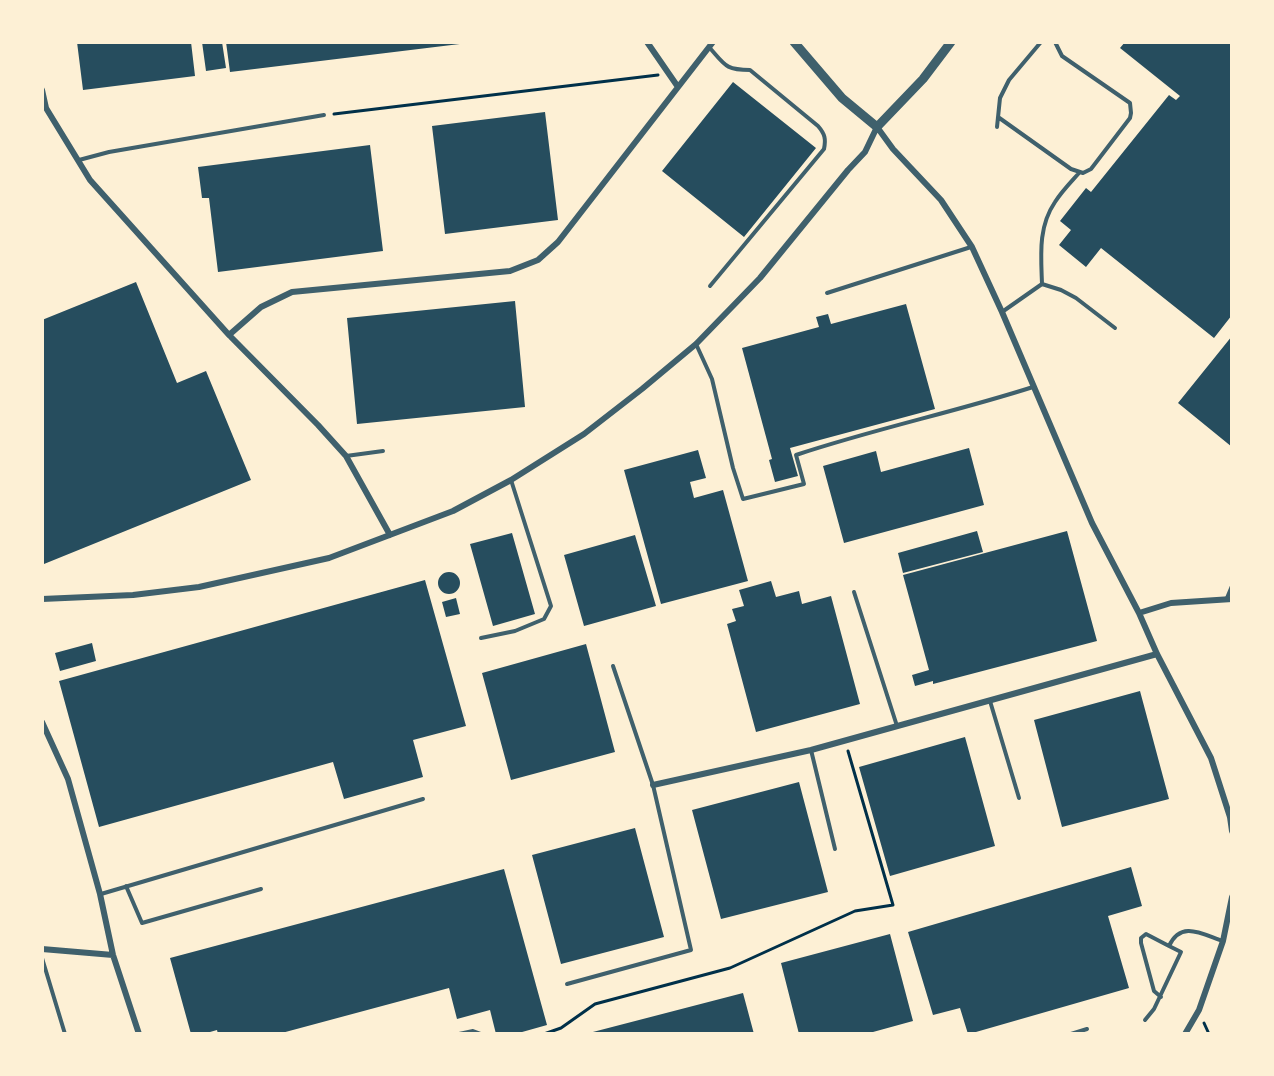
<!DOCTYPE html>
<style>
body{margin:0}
#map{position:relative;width:1274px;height:1076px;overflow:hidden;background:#fdf0d5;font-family:Lato,sans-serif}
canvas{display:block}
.frame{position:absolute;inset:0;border:44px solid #fdf0d5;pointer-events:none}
</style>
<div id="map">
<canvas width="1274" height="1076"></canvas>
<div class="frame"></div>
</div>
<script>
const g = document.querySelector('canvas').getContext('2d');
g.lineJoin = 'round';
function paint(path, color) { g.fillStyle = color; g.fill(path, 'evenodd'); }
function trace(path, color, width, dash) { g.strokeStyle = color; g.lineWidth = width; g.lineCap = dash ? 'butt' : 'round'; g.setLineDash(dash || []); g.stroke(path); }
const building = new Path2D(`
 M 77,42 L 191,42 L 195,76 L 83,90 Z
 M 202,42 L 222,42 L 226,68 L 206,71 Z
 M 226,42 L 468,42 L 468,43 L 230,72 Z
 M 1125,42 L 1232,42 L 1232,315 L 1214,338 L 1101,248 L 1086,267 L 1059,245 L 1071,230 L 1060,221 L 1086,188 L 1091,192 L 1169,95 L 1176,100 L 1180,96 L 1120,48 Z
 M 733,82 L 816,148 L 744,237 L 662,171 Z
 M 545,112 L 558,220 L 445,234 L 432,126 Z
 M 370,145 L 383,251 L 218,272 L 209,198 L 202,198 L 198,167 Z
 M 136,282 L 177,383 L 206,371 L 251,480 L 44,564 L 42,559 L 42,320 Z
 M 515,301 L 525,407 L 357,424 L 347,318 Z
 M 906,304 L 935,409 L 790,448 L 798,476 L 775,482 L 769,460 L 772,459 L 742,348 L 819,327 L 816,317 L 828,314 L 831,324 Z
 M 1232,336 L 1232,447 L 1178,403 Z
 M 969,448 L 984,505 L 844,543 L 823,466 L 876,451 L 881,472 Z
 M 698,450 L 706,478 L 690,482 L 694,498 L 723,490 L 748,581 L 661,604 L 624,470 Z
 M 977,531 L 983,552 L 903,573 L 898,553 Z
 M 1067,531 L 1097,641 L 933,684 L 933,681 L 915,686 L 912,675 L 929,670 L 903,575 Z
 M 512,533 L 535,614 L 493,626 L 470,544 Z
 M 635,535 L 656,606 L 584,626 L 564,555 Z
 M438 583a11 11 0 1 1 22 0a11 11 0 1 1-22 0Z
 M 425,580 L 466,726 L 413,740 L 423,777 L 344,799 L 333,762 L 99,827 L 59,681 Z
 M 771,581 L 776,597 L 799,591 L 802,604 L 831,596 L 860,704 L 756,732 L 727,624 L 736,621 L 732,609 L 744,606 L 739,590 Z
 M 456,598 L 460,614 L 446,617 L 442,602 Z
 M 92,643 L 96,661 L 60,671 L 55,653 Z
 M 586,644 L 615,752 L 511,780 L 482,673 Z
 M 1140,691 L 1169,799 L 1062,827 L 1034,720 Z
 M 965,737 L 995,846 L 890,876 L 859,767 Z
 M 799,782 L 828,892 L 721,919 L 692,810 Z
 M 635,828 L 664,937 L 561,964 L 532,855 Z
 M 1131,867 L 1142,906 L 1108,916 L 1129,988 L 969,1034 L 968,1034 L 960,1008 L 933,1015 L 908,932 Z
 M 504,869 L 547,1025 L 515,1034 L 496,1034 L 490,1010 L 457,1019 L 449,988 L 278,1034 L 218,1034 L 217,1030 L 203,1034 L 191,1034 L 170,958 Z
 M 890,934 L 913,1021 L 873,1032 L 874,1034 L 799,1034 L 781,963 Z
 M 743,993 L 754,1034 L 589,1034 L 589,1033 Z`);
const path = new Path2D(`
 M 334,114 L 658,75
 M 1204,1023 L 1209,1034
 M 544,1034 L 561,1028 L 595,1004 L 730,968 L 855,911 L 893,905 L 848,751`);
const service = new Path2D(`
 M 709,47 C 725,65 725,70 750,70 L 818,126 C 825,134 826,139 824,149 L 710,286
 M 998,117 L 1071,169 L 1083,173 L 1091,169 L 1130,118 L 1131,113 L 1130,103 L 1062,56 L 1055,42
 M 997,127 L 1000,98 L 1009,80 L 1041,42
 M 79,160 L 109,152 L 324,115
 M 1042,284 L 1061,290 L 1076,298 L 1115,328
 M 827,293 L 971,247
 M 1002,312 L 1042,284 C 1041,255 1038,227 1055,202 C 1062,191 1071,182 1079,173
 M 696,344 L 712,379 L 733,468 L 743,499 L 804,484 L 796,455 C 874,429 955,412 1033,387
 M 346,456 L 383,451
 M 854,592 L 897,726
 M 1227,598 L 1232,586
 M 481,638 L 515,631 L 544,619 L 551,606 L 511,480
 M 990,701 L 1019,798
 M 811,750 L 835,849
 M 126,886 L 142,923 L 261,889
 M 101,894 L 423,799
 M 42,958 L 65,1034
 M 567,984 L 691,950 L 653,785 L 613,666
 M 1161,997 L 1154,991 L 1141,943 L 1141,938 L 1146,934 L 1169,946
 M 1145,1020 L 1154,1009 L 1181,952 L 1169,946 C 1181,920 1202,934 1223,941
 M 459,1034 L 473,1031 L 481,1034
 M 1071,1034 L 1087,1029`);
const minor = new Path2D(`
 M 647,42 L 678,87
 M 42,90 L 46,108 L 90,180 L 229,335 L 318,425 L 346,456 L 390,535
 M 229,335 L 261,307 L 292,292 L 510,271 L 538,260 L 558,242 L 713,42
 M 42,599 L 133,595 L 199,587 L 329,558 L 453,511 L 511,480 L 584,434 L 642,389 L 696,344 L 760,278 L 848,170 L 865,152 L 877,127 L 893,149 L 941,200 L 972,247 L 1002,312 L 1092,523 L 1139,613 L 1157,654 L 1211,758 L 1230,817 L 1232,831
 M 1139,613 L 1171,603 L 1232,599
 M 42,722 L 68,779 L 100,894 L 113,955 L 139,1034
 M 653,785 L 811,750 L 1157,654
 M 42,949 L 113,955
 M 1185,1034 L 1199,1010 L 1223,941 L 1232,897`);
const tertiary = new Path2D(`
 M 794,42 L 842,98 L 877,127 L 923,79 L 951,42`);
paint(building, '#264d5e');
trace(path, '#003049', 3);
trace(service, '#3f606c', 4);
trace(minor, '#3f606c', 6);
trace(tertiary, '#3f606c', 9);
</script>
